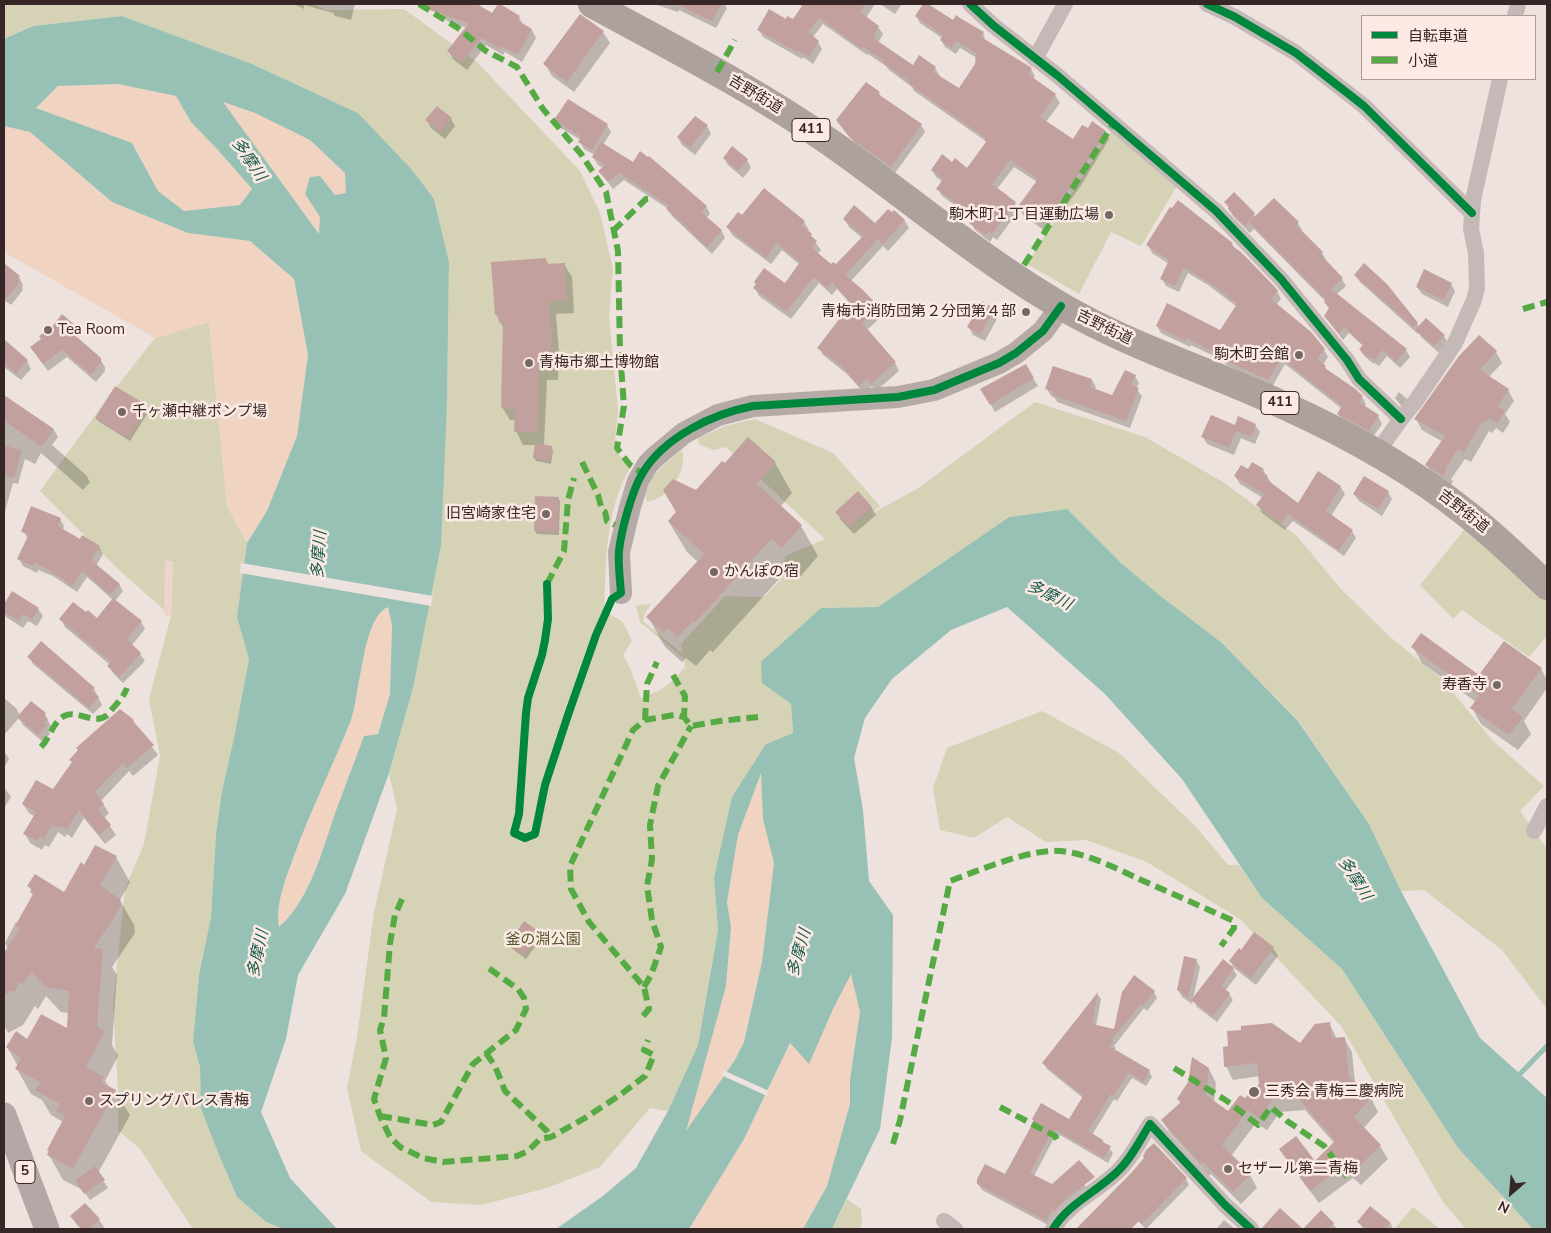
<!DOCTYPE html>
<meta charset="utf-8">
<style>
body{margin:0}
#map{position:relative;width:1551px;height:1233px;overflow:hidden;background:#ede2dd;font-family:"Nunito Sans","Noto Sans JP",sans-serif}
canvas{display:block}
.frame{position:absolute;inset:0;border:5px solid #362625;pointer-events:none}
.legend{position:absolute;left:1361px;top:15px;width:175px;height:65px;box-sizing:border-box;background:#fbeae4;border:1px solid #ac9c98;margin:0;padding:6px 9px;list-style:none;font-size:15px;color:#362625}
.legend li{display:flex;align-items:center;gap:10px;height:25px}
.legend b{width:25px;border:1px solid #ac9c98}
.north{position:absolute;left:1486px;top:1168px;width:50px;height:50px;-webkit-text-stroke:4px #fbeae4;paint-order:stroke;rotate:207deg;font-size:14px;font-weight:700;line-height:20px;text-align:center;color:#362625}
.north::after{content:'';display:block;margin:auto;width:18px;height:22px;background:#362625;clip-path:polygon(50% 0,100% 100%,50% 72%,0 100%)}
</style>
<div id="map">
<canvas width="1551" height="1233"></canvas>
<div class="frame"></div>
<ul class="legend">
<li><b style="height:6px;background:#00873e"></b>自転車道</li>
<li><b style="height:6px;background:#5a4"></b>小道</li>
</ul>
<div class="north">N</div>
</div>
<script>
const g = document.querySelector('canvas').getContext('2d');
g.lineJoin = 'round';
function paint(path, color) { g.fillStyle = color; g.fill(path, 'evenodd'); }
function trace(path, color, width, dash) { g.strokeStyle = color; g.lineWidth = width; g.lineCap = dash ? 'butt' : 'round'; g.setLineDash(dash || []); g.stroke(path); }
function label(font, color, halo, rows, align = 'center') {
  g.font = font + ' "Nunito Sans","Noto Sans JP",sans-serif'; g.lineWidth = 5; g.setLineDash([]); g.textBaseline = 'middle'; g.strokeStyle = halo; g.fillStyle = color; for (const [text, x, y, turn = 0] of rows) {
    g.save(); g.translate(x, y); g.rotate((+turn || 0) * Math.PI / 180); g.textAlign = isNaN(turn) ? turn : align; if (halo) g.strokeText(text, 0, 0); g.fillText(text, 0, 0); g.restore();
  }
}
const green = new Path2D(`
 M 4,4 L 313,4 L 326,10 L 404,9 L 477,62 L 580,171 L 600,213 L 613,269 L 609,316 L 618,411 L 614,449 L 630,468 C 605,511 606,563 604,611 L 623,622 L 632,641 L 623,655 L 630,668 L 641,698 C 662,690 671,685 685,667 L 684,659 L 640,622 L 636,605 L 651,604 L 645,613 L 643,621 L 683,654 L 681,644 L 725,596 L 764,597 L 782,578 L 785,556 L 825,539 L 726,447 L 713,450 L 699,444 L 698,440 L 699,438 L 725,426 L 755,419 L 833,453 L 880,506 L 871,514 L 917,489 L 1035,402 L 1145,437 L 1223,482 L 1297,536 L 1341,589 L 1389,636 L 1441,678 L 1492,740 L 1544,786 L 1520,811 L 1547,849 L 1547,1009 L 1502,950 L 1424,890 L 1401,891 L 1369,824 L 1299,721 L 1222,643 L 1158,594 L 1121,563 L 1067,509 L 1009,517 L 878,607 L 821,608 L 762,683 L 791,704 L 793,733 L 766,744 L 714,878 L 718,930 L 698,1045 L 668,1111 L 650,1108 L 600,1167 L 547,1188 L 481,1205 L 431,1202 L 361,1151 L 347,1088 L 357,1037 L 374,912 L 397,809 L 389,773 L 413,688 L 447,402 L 449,262 L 434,199 L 358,113 L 252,64 L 122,16 L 33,26 L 4,39 Z
 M 1112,130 L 1177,186 L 1141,246 L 1111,232 L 1079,294 L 1027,264 Z
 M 209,322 L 227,506 L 247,543 L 237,617 L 249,659 L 234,738 L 222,791 L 216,834 L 211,917 L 199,975 L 193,1042 L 200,1067 L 202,1108 L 219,1155 L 237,1197 L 266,1222 L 283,1229 L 193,1229 L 140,1149 L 118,1130 L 118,1090 L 113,1004 L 125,889 L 144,844 L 160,756 L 149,699 L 171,616 L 119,570 L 40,491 L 104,403 L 155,338 Z
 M 681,451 L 683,453 C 685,474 670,497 648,502 L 646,500 C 643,481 667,462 681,451 Z
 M 1464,530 L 1474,531 L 1547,596 L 1547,636 L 1529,657 L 1462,610 L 1453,619 L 1420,585 Z
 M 1042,711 L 1119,753 L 1196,827 L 1228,865 L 1239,865 L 1262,898 L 1342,969 L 1458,1148 L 1533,1229 L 1466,1229 L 1443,1202 L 1341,1026 L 1240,919 L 1147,862 L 1086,840 L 1046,842 L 1007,817 L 974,838 L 940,830 L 933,788 L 947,748 Z
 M 847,1199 L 861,1209 L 862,1223 L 859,1229 L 832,1229 Z
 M 1413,1207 L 1440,1229 L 1394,1229 Z`);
const sand = new Path2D(`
 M 118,84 L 176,96 L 191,122 L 218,150 L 252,189 L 241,205 L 184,211 L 158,191 L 132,143 L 36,108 L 58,86 Z
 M 222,102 L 255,113 L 310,140 L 346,173 L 346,193 L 335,195 L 320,176 L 305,194 L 320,217 L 320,235 Z
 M 4,126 L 30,132 L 112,202 L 188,233 L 250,241 L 294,279 L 308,355 L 297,436 L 267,511 L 247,543 L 227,506 L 209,322 L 155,338 L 4,252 Z
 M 388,607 L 392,625 L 390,694 L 378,734 L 364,736 C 353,765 343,794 332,823 C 319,859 308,901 279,927 C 275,902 287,876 295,853 C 312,808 333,765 351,720 C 356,705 357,687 361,671 C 364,654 370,614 388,607 Z
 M 761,772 L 763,819 L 774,863 L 762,962 L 744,1042 L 735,1060 L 685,1133 L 726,986 L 731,927 L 727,902 L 738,835 Z
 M 851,973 L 860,1012 L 850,1079 L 850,1104 L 827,1186 L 803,1229 L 689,1229 L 744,1139 L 790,1043 L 809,1063 L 834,1007 Z`);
const plaza = new Path2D(`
 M 165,561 L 173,561 L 172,610 L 170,617 L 164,617 Z`);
const water = new Path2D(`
 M 122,16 L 252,64 L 358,113 L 412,170 L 434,199 L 449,262 L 447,402 L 441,545 L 413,688 L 389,773 L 345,894 L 298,975 L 286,1039 L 261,1112 L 290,1178 L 337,1229 L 283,1229 L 266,1222 L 237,1197 L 219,1155 L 201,1108 L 200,1067 L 193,1042 L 199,975 L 211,917 L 216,834 L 222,791 L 234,738 L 249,659 L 237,617 L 247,543 L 267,511 L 297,436 L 308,355 L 294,279 L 250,241 L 188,233 L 112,202 L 30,132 L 4,126 L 4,39 L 33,26 ZM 118,84 L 176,96 L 191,122 L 218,150 L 252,189 L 240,205 L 184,211 L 158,191 L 132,143 L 36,108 L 58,86 ZM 223,102 L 255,113 L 310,140 L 345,173 L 346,193 L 335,195 L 320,176 L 310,177 L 305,194 L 320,217 L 319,234 ZM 388,607 L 392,625 L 390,694 L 378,734 L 364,736 C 355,760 346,784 337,808 C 323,847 311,899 279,927 C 275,902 287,876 295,853 C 312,808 333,765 351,720 C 356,705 357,687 361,671 C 364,655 370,614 388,607 Z
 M 1067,509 L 1121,563 L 1158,594 L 1222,643 L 1298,721 L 1369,824 L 1401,891 L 1480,1038 L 1547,1098 L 1547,1229 L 1533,1229 L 1458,1148 L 1342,969 L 1262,898 L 1182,779 L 1105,694 L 1007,607 L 951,630 L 892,679 L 865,718 L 854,758 L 863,810 L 869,881 L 893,915 L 892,1038 L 880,1129 L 832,1229 L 803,1229 L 827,1186 L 850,1104 L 850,1079 L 860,1012 L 851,974 L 834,1007 L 809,1064 L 790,1043 L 744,1139 L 689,1229 L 556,1229 L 603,1196 L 636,1168 L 668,1111 L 698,1045 L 718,930 L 714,878 L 732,797 L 766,744 L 793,733 L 791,704 L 762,683 L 761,662 L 821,608 L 878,607 L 1009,517 ZM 761,773 L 763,819 L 774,863 L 762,962 L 744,1042 L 735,1060 L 686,1131 L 726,986 L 731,927 L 727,902 L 738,835 Z`);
const pier = new Path2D(`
 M 241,563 L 433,596 L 431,606 L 240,573 Z
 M 725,1071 L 769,1091 L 767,1096 L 721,1075 Z`);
const shadow = new Path2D(`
 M 294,4 L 355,4 L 351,20 L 335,16 L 333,13 L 304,5 L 304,9 Z
 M 445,4 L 475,4 L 493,15 L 519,17 L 523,25 L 532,30 L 536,38 L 522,62 L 505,52 L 503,55 L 486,45 L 467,70 L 453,59 L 449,51 L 467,28 L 447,21 L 442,14 Z
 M 654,4 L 724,4 L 727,8 L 716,28 L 679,10 L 678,12 Z
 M 805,4 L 875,4 L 866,18 L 878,27 L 883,34 L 878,43 L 913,66 L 920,57 L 935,68 L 940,76 L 938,77 L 959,89 L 976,64 L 977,58 L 960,48 L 956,54 L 945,47 L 941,40 L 942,38 L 920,23 L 916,16 L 926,4 L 953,22 L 983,33 L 986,42 L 1031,69 L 1035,76 L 1033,79 L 1055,95 L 1060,103 L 1046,122 L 1073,141 L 1088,130 L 1105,131 L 1109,139 L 1080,187 L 1062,212 L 1060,211 L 1045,231 L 1023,215 L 1020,209 L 997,240 L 993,237 L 990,242 L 975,230 L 971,223 L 974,219 L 942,196 L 938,189 L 943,182 L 936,177 L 932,170 L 953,164 L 968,169 L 987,142 L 914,91 L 912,87 L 889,70 L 886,66 L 868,54 L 867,55 L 823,24 L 813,37 L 818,42 L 822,49 L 813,64 L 803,57 L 802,59 L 763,37 L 759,30 L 786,21 L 793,21 ZM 1014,167 L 1037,182 L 1018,209 L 1015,203 L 997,189 Z
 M 880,4 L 902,4 L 895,14 Z
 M 603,32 L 610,43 L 574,92 L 552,76 L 545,64 Z
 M 879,93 L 882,98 L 921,125 L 925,132 L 895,173 L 856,145 L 842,127 Z
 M 695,118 L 707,126 L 711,134 L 695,155 L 682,145 L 678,138 Z
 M 451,119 L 455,126 L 445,139 L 431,128 L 427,120 Z
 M 555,120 L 607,125 L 611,132 L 603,145 L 633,164 L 649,159 L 706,206 L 710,214 L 706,218 L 721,230 L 725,238 L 712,254 L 672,216 L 667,208 L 624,180 L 613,189 L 600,171 L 603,168 L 598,165 L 593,157 L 595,155 L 584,149 L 580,142 L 581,140 L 559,127 Z
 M 733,148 L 747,160 L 751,168 L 743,178 L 728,165 L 724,158 Z
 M 1234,194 L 1256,217 L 1298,223 L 1302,230 L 1300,231 L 1322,253 L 1326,260 L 1325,261 L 1342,279 L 1346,286 L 1336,295 L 1406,350 L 1410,357 L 1400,368 L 1387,356 L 1379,366 L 1375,363 L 1374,364 L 1364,356 L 1360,350 L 1363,346 L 1349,333 L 1343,340 L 1325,316 L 1330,310 L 1326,302 L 1254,229 L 1250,233 L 1233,216 L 1226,203 Z
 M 742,217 L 804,222 L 809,230 L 807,231 L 821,250 L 817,254 L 831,266 L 836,266 L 862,238 L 849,227 L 844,219 L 875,225 L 904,220 L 909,228 L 888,251 L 883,246 L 851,281 L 862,290 L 878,308 L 882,316 L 867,330 L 895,363 L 899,371 L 876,391 L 872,386 L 864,393 L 847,374 L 823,355 L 819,348 L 851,304 L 837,289 L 832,295 L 819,283 L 791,319 L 759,296 L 755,288 L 785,285 L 800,265 L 782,250 L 771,264 L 732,235 L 728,227 Z
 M 1232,244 L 1235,249 L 1277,291 L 1281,299 L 1276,305 L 1324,350 L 1328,357 L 1323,365 L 1328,372 L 1362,397 L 1366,404 L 1364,407 L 1378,416 L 1382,424 L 1373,437 L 1343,421 L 1338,414 L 1342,409 L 1285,364 L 1272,387 L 1226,365 L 1224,361 L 1191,345 L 1190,347 L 1161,333 L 1157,326 L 1220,332 L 1237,307 L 1208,285 L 1188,273 L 1179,292 L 1166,286 L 1162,279 L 1169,264 L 1152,253 L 1148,245 Z
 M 546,260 L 549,265 L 564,264 L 572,277 L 574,313 L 556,314 L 559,352 L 558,380 L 547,380 L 544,446 L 551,447 L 553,450 L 551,464 L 536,461 L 534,458 L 536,445 L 523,445 L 516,431 L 516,420 L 510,420 L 502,407 L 504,329 L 496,314 Z
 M 4,264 L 19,277 L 23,285 L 22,287 L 23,290 L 11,305 L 4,300 Z
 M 1355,275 L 1417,323 L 1419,327 L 1444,336 L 1448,343 L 1439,353 L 1421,337 L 1419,333 L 1418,334 L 1360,282 Z
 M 1451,284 L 1455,291 L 1448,307 L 1422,294 L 1417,287 Z
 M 994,310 L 998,317 L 985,341 L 973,335 L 969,327 Z
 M 74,326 L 78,333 L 75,337 L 100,359 L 105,367 L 105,371 L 96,382 L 67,357 L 48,371 L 36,355 Z
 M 4,341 L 27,361 L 31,369 L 21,380 L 4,367 Z
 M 1496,352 L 1502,363 L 1489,377 L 1508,390 L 1514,401 L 1505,414 L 1510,422 L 1503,433 L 1496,428 L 1492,433 L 1489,431 L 1471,462 L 1465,459 L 1451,479 L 1453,482 L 1449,486 L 1433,476 L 1427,465 L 1443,442 L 1422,430 L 1416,419 Z
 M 1025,365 L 1038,386 L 995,412 L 982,389 Z
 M 1135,376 L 1139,383 L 1136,389 L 1142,396 L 1130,428 L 1057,402 L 1055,398 L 1051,396 L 1047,389 L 1092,380 L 1096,387 L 1095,390 L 1113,397 Z
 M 116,387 L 148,407 L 149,411 L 130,441 L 98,421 L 96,418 Z
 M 1399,392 L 1408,400 L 1402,407 L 1395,398 Z
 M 5,397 L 54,430 L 58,437 L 52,445 L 86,475 L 90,482 L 83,490 L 41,453 L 35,464 L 25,459 L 18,484 L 13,483 L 4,515 L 4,399 Z
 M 1255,425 L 1260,432 L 1255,444 L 1241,438 L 1234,455 L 1207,444 L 1203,437 L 1235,426 Z
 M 748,439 L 775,463 L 792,493 L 780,507 L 801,526 L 818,556 L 800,577 L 789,568 L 713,652 L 710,650 L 696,666 L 686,658 L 682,662 L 665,647 L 648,617 L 698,562 L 687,552 L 669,522 Z
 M 1248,470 L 1263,470 L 1272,484 L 1299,505 L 1340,486 L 1345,494 L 1331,516 L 1352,531 L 1356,538 L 1344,556 L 1293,521 L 1285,530 L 1262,513 L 1258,505 L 1263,498 L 1240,484 L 1235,476 Z
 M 1388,492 L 1392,499 L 1382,516 L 1359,501 L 1354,494 Z
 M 558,498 L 560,501 L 559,535 L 537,534 L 535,531 Z
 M 871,507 L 876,515 L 854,534 L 841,520 L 837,512 Z
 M 60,519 L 64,526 L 63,530 L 80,541 L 99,547 L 103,554 L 96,566 L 119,584 L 123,591 L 115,601 L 141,622 L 145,629 L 132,645 L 140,654 L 145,661 L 123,683 L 113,673 L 109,666 L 110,665 L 65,627 L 61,619 L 86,614 L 98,620 L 113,600 L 87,577 L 77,592 L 53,576 L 38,570 L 37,573 L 23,566 L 19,559 L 28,539 L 23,531 Z
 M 13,592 L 38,609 L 43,616 L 37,626 L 28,621 L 23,628 L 6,617 L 4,613 L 4,606 Z
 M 1413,647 L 1479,677 L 1541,669 L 1547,680 L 1547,688 L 1524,721 L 1531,734 L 1518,750 L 1481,724 L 1472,708 L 1476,702 L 1422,663 Z
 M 29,657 L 94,689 L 102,705 L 93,714 L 33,664 Z
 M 4,698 L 16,708 L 20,715 L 45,714 L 51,727 L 48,730 L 50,734 L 43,742 L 23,725 L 19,718 L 4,735 Z
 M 120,711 L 133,721 L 158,755 L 133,776 L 129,771 L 101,801 L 109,813 L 104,818 L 116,835 L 105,844 L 84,818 L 72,838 L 67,834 L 65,837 L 58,832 L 49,847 L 45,845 L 42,850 L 30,843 L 25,834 L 34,816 L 29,813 L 23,804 L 53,790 L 73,763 L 71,760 Z
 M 4,751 L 9,759 L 4,768 Z
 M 4,787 L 11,797 L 4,808 Z
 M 116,857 L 130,882 L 120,900 L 134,925 L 135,933 L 112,967 L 117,975 L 112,1045 L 118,1056 L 105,1081 L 109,1087 L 115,1091 L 130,1115 L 98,1173 L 108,1188 L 90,1200 L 83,1190 L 63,1180 L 49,1155 L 48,1150 L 63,1122 L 51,1115 L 42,1100 L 31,1094 L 17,1069 L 18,1066 L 7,1047 L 69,1030 L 69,1013 L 61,1012 L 46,996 L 38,1009 L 35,1006 L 23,1025 L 8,1033 L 4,1025 L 4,982 L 5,981 L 4,978 L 4,955 L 8,949 L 5,943 L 16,922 L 18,923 L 33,895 L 29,886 L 64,894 L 85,866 Z
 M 540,934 L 542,937 L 526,959 L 511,948 L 509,945 Z
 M 1254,934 L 1273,948 L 1278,956 L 1256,985 L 1234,968 L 1230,961 L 1241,951 Z
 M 1196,960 L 1200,967 L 1192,1004 L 1182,997 L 1178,989 Z
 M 1233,969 L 1237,975 L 1225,991 L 1229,994 L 1233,1000 L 1217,1022 L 1197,1007 L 1193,1000 Z
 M 1154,992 L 1157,998 L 1147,1011 L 1144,1008 L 1114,1046 L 1116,1048 L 1114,1050 L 1149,1071 L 1152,1077 L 1146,1086 L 1132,1078 L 1117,1101 L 1114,1099 L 1092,1135 L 1103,1141 L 1113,1153 L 1108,1163 L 1060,1135 L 1059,1137 L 1051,1133 L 1054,1138 L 1034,1176 L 1052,1185 L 1084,1184 L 1088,1190 L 1050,1226 L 982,1190 L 978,1184 L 1005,1175 L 1035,1122 L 1070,1120 L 1083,1098 L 1047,1069 L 1044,1063 L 1098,995 L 1101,999 L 1096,1026 L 1115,1030 L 1123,993 Z
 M 1329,1023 L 1337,1039 L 1344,1038 L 1352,1052 L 1355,1083 L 1367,1090 L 1378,1112 L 1363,1129 L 1380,1146 L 1388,1159 L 1361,1185 L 1353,1178 L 1319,1203 L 1288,1162 L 1281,1149 L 1315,1163 L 1335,1144 L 1305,1110 L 1280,1112 L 1267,1130 L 1256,1123 L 1231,1156 L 1250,1175 L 1257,1188 L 1241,1204 L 1211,1174 L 1209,1176 L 1170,1133 L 1162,1120 L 1181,1104 L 1178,1099 L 1209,1069 L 1216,1083 L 1214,1102 L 1228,1113 L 1245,1100 L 1260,1084 L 1260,1076 L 1233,1080 L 1226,1066 L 1301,1045 Z
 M 1186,1179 L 1189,1185 L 1146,1229 L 1116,1200 Z
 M 85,1204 L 99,1220 L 104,1227 L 102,1229 L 81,1229 L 76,1224 L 72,1216 Z
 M 1321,1212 L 1333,1224 L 1337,1229 L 1305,1229 Z
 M 1224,1220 L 1235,1229 L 1216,1229 Z
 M 1359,1222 L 1390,1222 L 1393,1229 L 1363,1229 Z`);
const stream = new Path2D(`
 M 1516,1078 L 1547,1046`);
const building = new Path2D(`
 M 419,4 L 477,4 L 492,13 L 498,4 L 500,4 L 520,16 L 517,20 L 532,29 L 518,55 L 501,46 L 499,49 L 482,38 L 462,63 L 447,51 L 469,23 L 418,6 Z
 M 675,4 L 722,4 L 712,21 Z
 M 799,4 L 866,4 L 860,12 L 879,26 L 873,38 L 913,65 L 919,55 L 936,67 L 933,72 L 959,88 L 975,64 L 976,53 L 956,41 L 952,48 L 940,40 L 943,35 L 915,16 L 923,4 L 928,4 L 953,20 L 956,15 L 960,18 L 984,32 L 981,37 L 1032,68 L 1028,74 L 1056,94 L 1040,117 L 1073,139 L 1082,125 L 1088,128 L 1092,121 L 1106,131 L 1076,179 L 1057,206 L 1055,205 L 1041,224 L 1017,208 L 1038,179 L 1010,160 L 992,184 L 1016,202 L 992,234 L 989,231 L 985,235 L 969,223 L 974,216 L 936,189 L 943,179 L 931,170 L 942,154 L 952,162 L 955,158 L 967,168 L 986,142 L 984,140 L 985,138 L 909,84 L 910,82 L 883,63 L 884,61 L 863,47 L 862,49 L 819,18 L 808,32 L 819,41 L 809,57 L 799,51 L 797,52 L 757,30 L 769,9 L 786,19 L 787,16 L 793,19 L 802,6 Z
 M 580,14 L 604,31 L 567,82 L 543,64 Z
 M 866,82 L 880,92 L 878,94 L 922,124 L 891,167 L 850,138 L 836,120 Z
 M 568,99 L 608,124 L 592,150 L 578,142 L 581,137 L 554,120 Z
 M 437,106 L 452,118 L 440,132 L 425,120 Z
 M 695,116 L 708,125 L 690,148 L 677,137 Z
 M 601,142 L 633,162 L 640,151 L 648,157 L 649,156 L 707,206 L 701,212 L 722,230 L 707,247 L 691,233 L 692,232 L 666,209 L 669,206 L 619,173 L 608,182 L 598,171 L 605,165 L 592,157 Z
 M 732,146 L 748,159 L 738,171 L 723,158 Z
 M 764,188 L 805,221 L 802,225 L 812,234 L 811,236 L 817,241 L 812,248 L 831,264 L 833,262 L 836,264 L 863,236 L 843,219 L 854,205 L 875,223 L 888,209 L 892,212 L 894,210 L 905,220 L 883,244 L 878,239 L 845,275 L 863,290 L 879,307 L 862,323 L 896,362 L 871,384 L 867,379 L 859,386 L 841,366 L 817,348 L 840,318 L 845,310 L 844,309 L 850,303 L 832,282 L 827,288 L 814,277 L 786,312 L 753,288 L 756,284 L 754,282 L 764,268 L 785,283 L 800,262 L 777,243 L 766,258 L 726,227 L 738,212 L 742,215 Z
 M 1234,192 L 1255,213 L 1245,227 L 1228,209 L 1229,207 L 1224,202 Z
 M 1274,198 L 1299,222 L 1296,225 L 1323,252 L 1321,255 L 1343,278 L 1331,289 L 1407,349 L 1396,362 L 1383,350 L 1374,360 L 1371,357 L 1369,358 L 1359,349 L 1363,345 L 1344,327 L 1339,334 L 1324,316 L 1329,308 L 1324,302 L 1326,300 L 1249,222 Z
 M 1178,200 L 1230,241 L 1233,243 L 1231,245 L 1241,252 L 1274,286 L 1278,291 L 1271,299 L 1311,332 L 1325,349 L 1317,359 L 1326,366 L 1325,368 L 1354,388 L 1363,396 L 1359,402 L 1379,415 L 1369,431 L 1337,414 L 1342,406 L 1281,358 L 1268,380 L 1220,358 L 1221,356 L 1187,338 L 1186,341 L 1156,326 L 1167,303 L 1220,330 L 1237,304 L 1213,285 L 1184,267 L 1175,286 L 1160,279 L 1169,260 L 1146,245 L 1170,207 L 1172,208 Z
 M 546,258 L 547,264 L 565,263 L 567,300 L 549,301 L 552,338 L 551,367 L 539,367 L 537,432 L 514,432 L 515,408 L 501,407 L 503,323 L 499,323 L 498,314 L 495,315 L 491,262 Z
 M 4,263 L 20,276 L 17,279 L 20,282 L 4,301 Z
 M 1364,263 L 1387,284 L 1418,323 L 1413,327 L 1354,275 Z
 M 1424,269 L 1452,283 L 1444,300 L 1416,287 Z
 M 982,301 L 995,309 L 980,335 L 967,327 Z
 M 62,314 L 75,325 L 70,331 L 101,358 L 101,363 L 91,375 L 62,350 L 43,364 L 30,347 L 41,339 L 39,336 L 51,328 Z
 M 1426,318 L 1445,335 L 1434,346 L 1415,330 Z
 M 1479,335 L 1497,351 L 1480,370 L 1509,389 L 1498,406 L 1505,411 L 1497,423 L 1489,418 L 1486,423 L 1483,421 L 1464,452 L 1458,449 L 1445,469 L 1447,470 L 1443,476 L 1425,465 L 1445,436 L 1414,419 L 1459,356 Z
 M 4,339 L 28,360 L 16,374 L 4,363 Z
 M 1026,364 L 1034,378 L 990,405 L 980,389 Z
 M 1053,366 L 1092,379 L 1090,387 L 1112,395 L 1125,370 L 1136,375 L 1131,385 L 1139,388 L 1126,421 L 1052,395 L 1053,392 L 1045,389 Z
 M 115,386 L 148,406 L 128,439 L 95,418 Z
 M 4,395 L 54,429 L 42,447 L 4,421 Z
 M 1211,415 L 1235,425 L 1238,416 L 1256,424 L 1251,437 L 1236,431 L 1229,448 L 1201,437 Z
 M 748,437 L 776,462 L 757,484 L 802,525 L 782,548 L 771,539 L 695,623 L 693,621 L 678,637 L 668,628 L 664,633 L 646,617 L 704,554 L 668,521 L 676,512 L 663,490 L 673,479 L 696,490 L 722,461 L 725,463 Z
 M 535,443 L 552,446 L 550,461 L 533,458 Z
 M 4,445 L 22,451 L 14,478 L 4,475 Z
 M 1252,462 L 1264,469 L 1262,472 L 1268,476 L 1266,479 L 1298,503 L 1318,471 L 1341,486 L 1326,511 L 1353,530 L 1339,550 L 1288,514 L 1281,524 L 1256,505 L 1264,494 L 1234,476 L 1241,465 L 1248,469 Z
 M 1364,476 L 1389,491 L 1378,509 L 1353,494 Z
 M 858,491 L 872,507 L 849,527 L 835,512 Z
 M 535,496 L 559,497 L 558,532 L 534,531 Z
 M 31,506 L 61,518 L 58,526 L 80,539 L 82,535 L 100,546 L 91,560 L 120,584 L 110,595 L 82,571 L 72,586 L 48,569 L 34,563 L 33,566 L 17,559 L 29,534 L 21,532 Z
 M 12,591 L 39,608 L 32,620 L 23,614 L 19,621 L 4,612 L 4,604 Z
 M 113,598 L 142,621 L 127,639 L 141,653 L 119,677 L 107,666 L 111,662 L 59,619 L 73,602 L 86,612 L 88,610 L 97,618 Z
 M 1421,633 L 1479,675 L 1504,641 L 1542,668 L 1512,709 L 1523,717 L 1509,735 L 1470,708 L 1479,696 L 1411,647 Z
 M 41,641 L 95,688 L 92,691 L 99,697 L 89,708 L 27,657 Z
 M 31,701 L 46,713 L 44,716 L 48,719 L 44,723 L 47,725 L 38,735 L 17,717 Z
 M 120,709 L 134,720 L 133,721 L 154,745 L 127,768 L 123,763 L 95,792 L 104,804 L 98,809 L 111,825 L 99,835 L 79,810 L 67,829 L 61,826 L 60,829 L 52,824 L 44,839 L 40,836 L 37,841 L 23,834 L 36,812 L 22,804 L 36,780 L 53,789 L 72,762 L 69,760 L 78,750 L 76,748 Z
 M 95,845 L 117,856 L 100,885 L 120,899 L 121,907 L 94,948 L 103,949 L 97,1027 L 105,1031 L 86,1067 L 104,1077 L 101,1082 L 116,1090 L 73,1169 L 47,1155 L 49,1151 L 47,1150 L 65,1116 L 56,1111 L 60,1104 L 35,1090 L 40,1082 L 15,1069 L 21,1058 L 6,1047 L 16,1031 L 27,1039 L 41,1014 L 67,1028 L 69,991 L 46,987 L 31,972 L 23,984 L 20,982 L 14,992 L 11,990 L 4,996 L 4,953 L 20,928 L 15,926 L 33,894 L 30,892 L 32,889 L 27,886 L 35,874 L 64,892 L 81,862 L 84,865 Z
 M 524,921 L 541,933 L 524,956 L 508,945 Z
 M 1254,932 L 1274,947 L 1251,978 L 1229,961 L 1239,948 L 1241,950 Z
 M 1184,956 L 1197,959 L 1188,998 L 1177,990 Z
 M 1223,959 L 1234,968 L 1221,986 L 1230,993 L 1213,1016 L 1191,1000 Z
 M 1134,975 L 1155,991 L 1143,1006 L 1141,1004 L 1111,1040 L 1113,1042 L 1109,1046 L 1150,1070 L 1143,1082 L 1129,1073 L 1113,1096 L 1111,1094 L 1088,1131 L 1103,1140 L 1102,1142 L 1111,1146 L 1104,1158 L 1056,1130 L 1055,1132 L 1050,1129 L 1052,1131 L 1030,1173 L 1052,1184 L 1079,1160 L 1095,1177 L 1068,1197 L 1054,1211 L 1052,1209 L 1046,1221 L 977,1184 L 977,1179 L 985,1164 L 1005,1174 L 1034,1121 L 1032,1119 L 1041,1103 L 1069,1119 L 1083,1096 L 1042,1063 L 1098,992 L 1092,1024 L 1114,1029 L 1122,992 Z
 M 1330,1022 L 1332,1038 L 1345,1037 L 1349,1078 L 1368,1089 L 1371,1098 L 1354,1117 L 1381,1145 L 1352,1173 L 1345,1165 L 1310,1191 L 1279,1149 L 1296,1136 L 1315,1161 L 1335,1141 L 1297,1097 L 1273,1099 L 1259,1118 L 1248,1110 L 1222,1145 L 1251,1174 L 1233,1192 L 1203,1162 L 1201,1164 L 1161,1120 L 1181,1102 L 1177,1099 L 1188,1082 L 1192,1057 L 1209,1068 L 1206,1095 L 1228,1111 L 1240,1095 L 1245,1098 L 1259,1084 L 1257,1063 L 1224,1067 L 1223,1047 L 1228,1046 L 1227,1031 L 1241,1030 L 1241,1026 L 1272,1023 L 1300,1043 L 1315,1024 Z
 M 1154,1143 L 1187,1178 L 1142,1224 L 1139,1221 L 1131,1229 L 1076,1229 L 1132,1172 L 1144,1158 L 1143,1156 L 1146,1150 Z
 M 95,1166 L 105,1180 L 84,1194 L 75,1180 Z
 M 85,1203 L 100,1219 L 89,1229 L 82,1229 L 70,1216 Z
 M 1370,1206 L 1390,1222 L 1385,1229 L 1367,1229 L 1357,1222 Z
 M 1280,1208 L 1303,1229 L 1321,1210 L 1334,1223 L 1328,1229 L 1261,1229 Z`);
const street = new Path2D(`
 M 970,4 L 994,26 L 1058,76 L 1216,211 L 1281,279 L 1347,360 L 1359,379 L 1401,419
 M 1207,4 L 1235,17 L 1296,53 L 1364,106 L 1472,213
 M 1515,16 L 1518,4
 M 1035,59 L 1065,4
 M 1376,454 L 1401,419 L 1415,402 L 1455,343 L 1474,300 L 1477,288 L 1476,253 L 1471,229 L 1473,200 L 1500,79
 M 1534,831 L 1547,806
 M 944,1221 L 955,1229
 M 1053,1229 C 1069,1203 1095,1193 1117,1172 C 1131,1159 1140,1140 1150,1124 L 1225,1205 L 1251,1229`);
const secondary = new Path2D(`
 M 621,593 L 619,552 L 630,507 L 638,481 L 648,464 L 655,457 L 684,433 L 718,415 L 753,406 L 898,397 L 934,390 L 999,363 L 1016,353 L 1043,331 L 1061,306`);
const primary = new Path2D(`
 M 4,1115 L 47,1229`);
const highway = new Path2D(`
 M 592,4 C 673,48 755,90 831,143 C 908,197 980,259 1061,306 C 1131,347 1210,371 1283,405 C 1347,434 1412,470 1467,514 C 1495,536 1521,561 1547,586`);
const quiet = new Path2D(`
 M 419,4 L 458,28 L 486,51 L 517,67 L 543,109 L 581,154 L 606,192 L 618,251 L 620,352 L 624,406 L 617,448 L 630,465 L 642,473
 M 717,72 L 735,40
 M 613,231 L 646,199 L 654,198
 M 1024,265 L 1113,124
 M 1523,309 L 1547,302
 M 582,462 L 598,495 L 602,510 L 605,512 L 607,521 L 615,525
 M 547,584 L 564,551 L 568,500 L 574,478
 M 673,675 L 685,696 L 684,717
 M 645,720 L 647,684 L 657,662
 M 41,747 C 50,738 52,723 64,716 C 77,709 93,725 106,716 C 109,714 111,710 114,707 C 119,701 124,696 127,688
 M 402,899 L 395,915 L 390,943 L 384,1018 L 380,1030 L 386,1058 L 374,1099 L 380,1116 L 390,1137 L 400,1147 L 423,1158 L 443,1162 L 517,1156 L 528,1151 L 540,1139 L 551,1137 L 585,1118 L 620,1095 L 645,1076 L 654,1055 L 644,1050 L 648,1040
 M 644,987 L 651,975 L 661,947 L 652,920 L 647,886 L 652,859 L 650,825 L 658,786 L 691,726
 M 643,1016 L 649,1009 L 644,987 L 589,922 L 571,889 L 570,866 L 633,730 L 645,720 L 674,715 L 684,717 L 691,726 L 720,721 L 758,717
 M 486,1053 L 495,1066 L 505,1091 L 547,1131 L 551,1137
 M 1174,1068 L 1227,1101 L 1258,1125 L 1271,1107 L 1287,1121 L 1324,1146 L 1348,1178
 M 1000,1107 L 1055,1136 L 1057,1140
 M 380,1116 L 433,1125 L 441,1122 L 473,1064 L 516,1030 L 526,1009 L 524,998 L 518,989 L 487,967
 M 893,1144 L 900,1120 L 950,881 C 980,870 1028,849 1060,851 C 1086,853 1116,868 1139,879 C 1171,893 1202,907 1234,921 L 1234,928 L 1221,946`);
const cycleway = new Path2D(`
 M 970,4 L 994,26 L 1058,76 L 1216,211 L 1281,279 L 1347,360 L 1359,379 L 1401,419
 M 1207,4 L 1235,17 L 1296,53 L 1364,106 L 1472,213
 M 547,584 L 548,619 L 545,640 L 542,655 L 528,698 L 526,713 L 519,814 L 514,833 L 525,838 L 535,834 L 545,785 L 568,715 L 596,635 L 612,599 L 621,593 C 620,579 618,565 619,551 C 621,531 632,491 642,474 C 664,437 712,414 753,406 L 898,397 L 934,390 L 999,363 L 1016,353 L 1043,331 L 1061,306
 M 1053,1229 C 1069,1203 1095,1193 1117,1172 C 1131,1159 1140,1140 1150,1124 L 1225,1205 L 1251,1229`);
const markers = [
 [1109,215,5,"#766865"],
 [1026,312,5,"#766865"],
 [48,330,5,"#766865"],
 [1299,355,5,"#766865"],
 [529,363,5,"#766865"],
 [122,412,5,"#766865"],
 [546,514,5,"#766865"],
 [714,572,5,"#766865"],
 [1497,685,5,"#766865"],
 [1254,1092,6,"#766865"],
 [89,1101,5,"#766865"],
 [1228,1169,5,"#766865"]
];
const shields = [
 [811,130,38],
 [1280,403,38],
 [25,1172,20]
];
const shieldNames = [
 ["411",811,130],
 ["411",1280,403],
 ["5",25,1172]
];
const streetNames = [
 ["吉野街道",755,95,31],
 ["吉野街道",1104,328,26],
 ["吉野街道",1463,512,38]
];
const poiNames = [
 ["駒木町１丁目運動広場",1099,215,"right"],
 ["青梅市消防団第２分団第４部",1016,312,"right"],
 ["Tea Room",58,330],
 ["駒木町会館",1289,355,"right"],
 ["青梅市郷土博物館",539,363],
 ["千ヶ瀬中継ポンプ場",132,412],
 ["旧宮崎家住宅",536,514,"right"],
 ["かんぽの宿",724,572],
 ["寿香寺",1487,685,"right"],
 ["三秀会 青梅三慶病院",1265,1092],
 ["スプリングパレス青梅",99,1101],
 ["セザール第二青梅",1238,1169]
];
const parkNames = [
 ["釜の淵公園",543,940]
];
const waterNames = [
 ["多摩川",248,160,56],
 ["多摩川",320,555,-86],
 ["多摩川",1049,596,26],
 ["多摩川",1354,879,57],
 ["多摩川",800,953,-74],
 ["多摩川",259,954,-78]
];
paint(green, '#d5d2b6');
paint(sand, '#f0d3c1');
paint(plaza, '#edd5cb');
paint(water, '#98c1b5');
paint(pier, '#ede2dd');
paint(shadow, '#0003');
trace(stream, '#98c1b5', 5);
paint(building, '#c2a09e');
trace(street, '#c5b9b7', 16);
trace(secondary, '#b6aaa7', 22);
trace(primary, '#b4a8a6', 25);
trace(highway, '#aca19d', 28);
trace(quiet, '#5a4', 6, [12, 6]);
trace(cycleway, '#00873e', 8);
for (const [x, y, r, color] of markers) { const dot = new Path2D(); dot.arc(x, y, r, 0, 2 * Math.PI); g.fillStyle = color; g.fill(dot); trace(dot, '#fbeae4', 2); }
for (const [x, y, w] of shields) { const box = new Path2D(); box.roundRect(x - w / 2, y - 11.5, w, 23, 4); g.fillStyle = '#fbeae4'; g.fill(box); trace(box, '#362625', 1); }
label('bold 14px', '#362625', null, shieldNames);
label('15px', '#362625', '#fbeae4', streetNames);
label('15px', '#362625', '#fbeae4', poiNames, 'left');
label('15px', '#525727', '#fbeae4', parkNames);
label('italic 16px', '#175c4d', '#fbeae4', waterNames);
</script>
